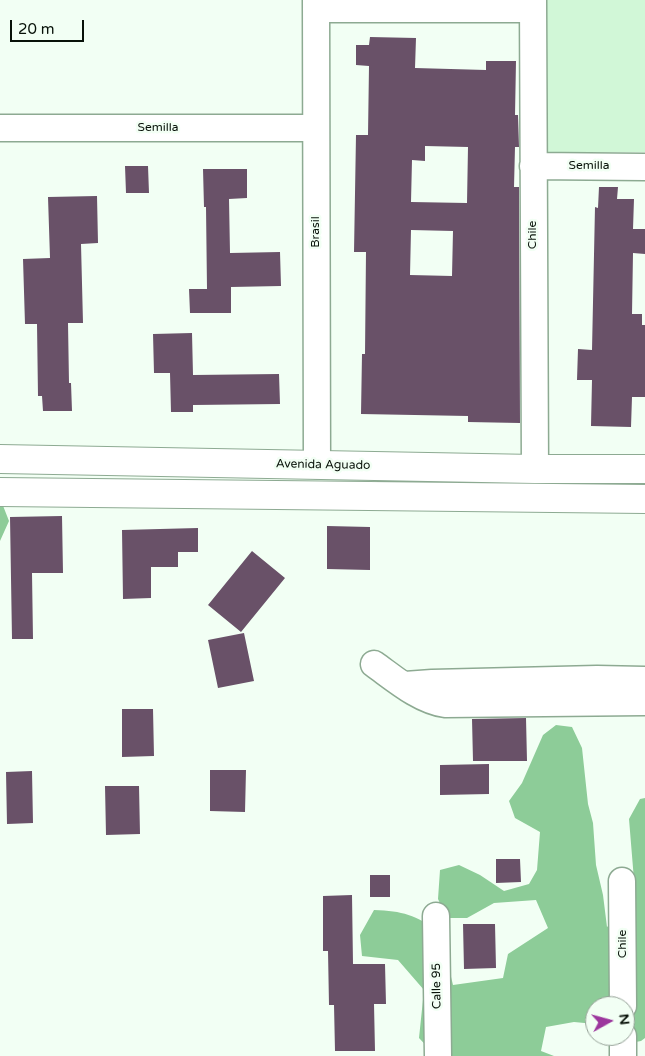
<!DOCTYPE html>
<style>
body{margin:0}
#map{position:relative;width:645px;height:1056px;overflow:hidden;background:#f2fff4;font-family:"Varela Round",sans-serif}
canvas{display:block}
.north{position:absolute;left:585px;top:996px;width:50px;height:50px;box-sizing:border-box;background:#f2fff4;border:1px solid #94a096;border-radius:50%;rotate:83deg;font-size:14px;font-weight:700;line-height:20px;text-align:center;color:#081209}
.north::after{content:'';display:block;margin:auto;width:18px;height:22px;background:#9c379d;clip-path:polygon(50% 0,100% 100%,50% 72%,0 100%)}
.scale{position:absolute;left:10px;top:20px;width:74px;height:22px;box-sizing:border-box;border:2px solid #081209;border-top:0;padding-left:6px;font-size:15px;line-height:18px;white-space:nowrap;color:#081209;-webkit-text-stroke:4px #f2fff4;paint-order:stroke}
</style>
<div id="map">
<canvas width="645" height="1056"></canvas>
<div class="north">N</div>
<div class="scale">20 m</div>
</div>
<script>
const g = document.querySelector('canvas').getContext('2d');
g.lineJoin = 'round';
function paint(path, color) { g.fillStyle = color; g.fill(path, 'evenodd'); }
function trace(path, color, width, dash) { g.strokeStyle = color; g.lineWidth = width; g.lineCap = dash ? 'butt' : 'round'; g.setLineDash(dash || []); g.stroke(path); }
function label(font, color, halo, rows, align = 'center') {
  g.font = font + ' "Varela Round",sans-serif'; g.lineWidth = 5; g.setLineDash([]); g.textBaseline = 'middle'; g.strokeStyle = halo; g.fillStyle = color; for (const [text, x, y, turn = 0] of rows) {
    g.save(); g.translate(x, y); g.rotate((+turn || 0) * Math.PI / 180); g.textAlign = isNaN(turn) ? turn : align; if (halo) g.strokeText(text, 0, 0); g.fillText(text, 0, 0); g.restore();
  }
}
const green = new Path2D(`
 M 547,0 L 645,0 L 645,152 L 546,152 Z`);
const forest = new Path2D(`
 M 0,498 L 9,521 L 0,541 Z
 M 556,725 L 572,727 L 582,748 L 588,804 L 593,823 L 596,865 L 603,895 L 607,927 L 630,908 L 634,880 L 629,819 L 640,799 L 645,798 L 645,1038 L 641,1041 L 614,1046 L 606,1036 L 625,1036 L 625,1006 L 595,1006 L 595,1024 L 574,1022 L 546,1027 L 541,1051 L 554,1056 L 436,1056 L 419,1038 L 424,990 L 398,960 L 362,956 L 360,935 L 374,910 C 403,911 415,915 440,932 L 453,985 L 503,978 L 508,954 L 548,928 L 536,900 L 494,903 L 467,918 L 447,918 L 438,899 L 440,870 L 459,865 L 480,875 L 504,891 L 529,884 L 537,870 L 540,832 L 515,818 L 509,801 L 522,783 L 543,735 Z`);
const building = new Path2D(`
 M 370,37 L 416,38 L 415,68 L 486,70 L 486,61 L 516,61 L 515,115 L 518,115 L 519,147 L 515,147 L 514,187 L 519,187 L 520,423 L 468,422 L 468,416 L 361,414 L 362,354 L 365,354 L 366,252 L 354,252 L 356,135 L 368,135 L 369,66 L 356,65 L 356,45 L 369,45 ZM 425,146 L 468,147 L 467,203 L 411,202 L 412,160 L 425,161 ZM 411,230 L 453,231 L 452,276 L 410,275 Z
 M 125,166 L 148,166 L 149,193 L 126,193 Z
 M 203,169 L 247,169 L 247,198 L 229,199 L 230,253 L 280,252 L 281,286 L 231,287 L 231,313 L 190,313 L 189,289 L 207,289 L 206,207 L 204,207 Z
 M 599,187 L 618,187 L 617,199 L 634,199 L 633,229 L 645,229 L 645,254 L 633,253 L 632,314 L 642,314 L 642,325 L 645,325 L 645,397 L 632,397 L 631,427 L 591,426 L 592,380 L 577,380 L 578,349 L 592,350 L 595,207 L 598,208 Z
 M 97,196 L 98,243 L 81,244 L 83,323 L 68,323 L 69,383 L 71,383 L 72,411 L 43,411 L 42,396 L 38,396 L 37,324 L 25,324 L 23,259 L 50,258 L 48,197 Z
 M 192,333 L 193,375 L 279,374 L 280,404 L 193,405 L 193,412 L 171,412 L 170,373 L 154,373 L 153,334 Z
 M 62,516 L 63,573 L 32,573 L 33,639 L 12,639 L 10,517 Z
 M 327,526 L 370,527 L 370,570 L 327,569 Z
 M 198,528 L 198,552 L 178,552 L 178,567 L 151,567 L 151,598 L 123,599 L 122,530 Z
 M 252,551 L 285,578 L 241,632 L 208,605 Z
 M 244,633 L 254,681 L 218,688 L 208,640 Z
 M 122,709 L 153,709 L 154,756 L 122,757 Z
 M 526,718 L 527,761 L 473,761 L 472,719 Z
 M 489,764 L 489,794 L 440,795 L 440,765 Z
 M 210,770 L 246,770 L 245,812 L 210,811 Z
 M 32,771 L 33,823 L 7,824 L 6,772 Z
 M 105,786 L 139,786 L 140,834 L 106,835 Z
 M 496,859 L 520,859 L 521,882 L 496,883 Z
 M 370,875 L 390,875 L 390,897 L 370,897 Z
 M 352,895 L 353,964 L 385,964 L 386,1004 L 374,1004 L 375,1051 L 335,1051 L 334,1005 L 329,1005 L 328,951 L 323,951 L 323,896 Z
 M 463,924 L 495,924 L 496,968 L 464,969 Z`);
const minor = new Path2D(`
 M 316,0 L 317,465
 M 533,0 L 535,469
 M 316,9 L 533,9
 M 0,128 L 316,128
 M 533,166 L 645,167
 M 374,664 C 395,679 419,700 445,704 L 645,702
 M 405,685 L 432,683 L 597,679 L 645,680
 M 622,881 L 623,1006
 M 436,916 L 438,1056
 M 623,1036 L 623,1056`);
const secondary = new Path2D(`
 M 0,459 L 535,469 L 645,469
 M 0,492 L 645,499`);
const streetNames = [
 ["Semilla",158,128],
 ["Semilla",589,166],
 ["Brasil",316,232,-90],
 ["Chile",533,235,-90],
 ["Avenida Aguado",323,465,1],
 ["Chile",623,944,-90],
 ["Calle 95",437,986,-91]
];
paint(green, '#d1f7d7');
paint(forest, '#8dcc98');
paint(building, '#695168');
trace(minor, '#8daa92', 29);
trace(secondary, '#8daa92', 30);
trace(minor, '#fff', 26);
trace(secondary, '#fff', 28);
label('12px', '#081209', '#f2fff4', streetNames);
</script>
